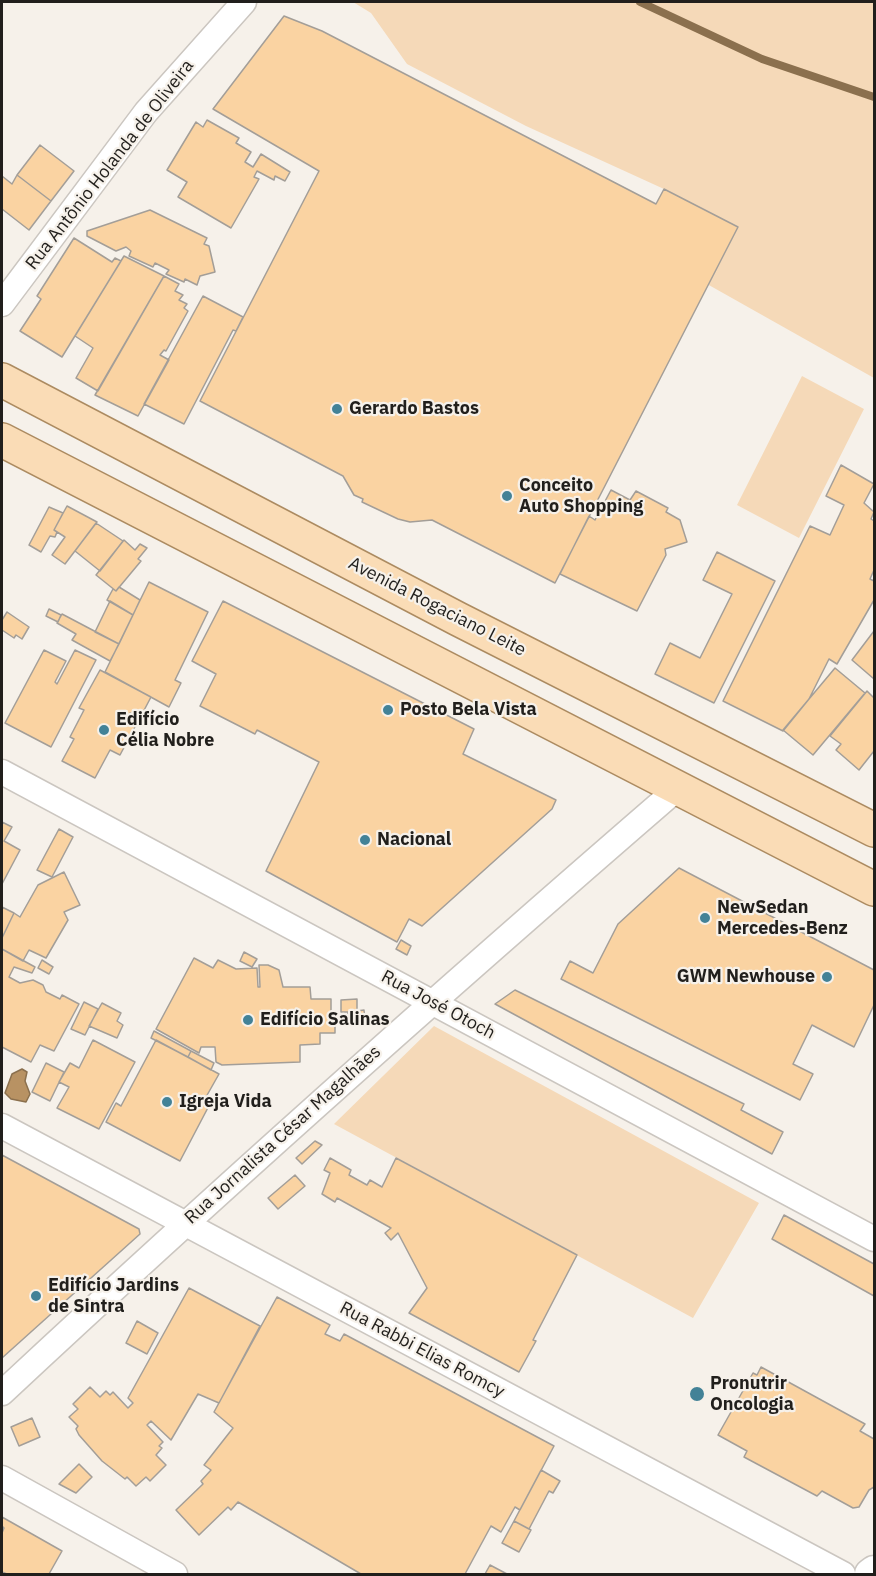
<!DOCTYPE html>
<meta charset="utf-8">
<style>
body{margin:0}
#map{position:relative;width:876px;height:1576px;overflow:hidden;background:#f6f1ea;font-family:"IBM Plex Sans",sans-serif}
canvas{display:block}
.frame{position:absolute;inset:0;border:3px solid #211f1c;pointer-events:none}
</style>
<div id="map">
<canvas width="876" height="1576"></canvas>
<div class="frame"></div>
</div>
<script>
const g = document.querySelector('canvas').getContext('2d');
g.lineJoin = 'round';
function paint(path, color) { g.fillStyle = color; g.fill(path, 'evenodd'); }
function trace(path, color, width, dash) { g.strokeStyle = color; g.lineWidth = width; g.lineCap = dash ? 'butt' : 'round'; g.setLineDash(dash || []); g.stroke(path); }
function label(font, color, halo, rows, align = 'center') {
  g.font = font + ' "IBM Plex Sans",sans-serif'; g.lineWidth = 4.5; g.setLineDash([]); g.textBaseline = 'middle'; g.strokeStyle = halo; g.fillStyle = color; for (const [text, x, y, turn = 0] of rows) {
    g.save(); g.translate(x, y); g.rotate((+turn || 0) * Math.PI / 180); g.textAlign = isNaN(turn) ? turn : align; if (halo) g.strokeText(text, 0, 0); g.fillText(text, 0, 0); g.restore();
  }
}
const green = new Path2D(`
 M 353,2 L 874,2 L 874,378 L 707,284 L 738,227 L 664,189 L 526,126 L 407,64 L 371,13 Z
 M 802,376 L 864,409 L 799,538 L 737,505 Z
 M 434,1026 L 759,1203 L 693,1318 L 334,1124 Z`);
const water = new Path2D(`
 M 22,1069 L 27,1072 L 25,1081 L 30,1094 L 26,1102 L 11,1099 L 5,1093 L 12,1074 Z`);
const stream = new Path2D(`
 M 640,2 L 762,59 L 874,97`);
const building = new Path2D(`
 M 284,16 L 322,31 L 656,204 L 664,189 L 738,227 L 555,583 L 432,520 L 410,522 L 398,519 L 362,502 L 363,499 L 354,495 L 343,476 L 200,401 L 319,171 L 213,109 Z
 M 207,120 L 239,138 L 236,143 L 251,152 L 245,162 L 253,167 L 261,154 L 290,172 L 285,181 L 275,176 L 274,180 L 257,171 L 254,177 L 259,179 L 231,228 L 178,197 L 187,182 L 167,170 L 196,122 L 203,127 Z
 M 40,145 L 74,171 L 51,201 L 17,175 Z
 M 17,175 L 51,201 L 29,230 L 2,209 L 2,176 L 12,184 Z
 M 150,210 L 207,238 L 204,244 L 209,246 L 215,272 L 200,276 L 197,285 L 185,279 L 184,282 L 166,274 L 169,270 L 155,263 L 153,267 L 129,256 L 131,251 L 126,247 L 116,251 L 87,236 L 87,231 Z
 M 74,238 L 112,262 L 115,258 L 121,261 L 62,357 L 20,331 L 41,299 L 37,296 Z
 M 124,256 L 164,276 L 98,391 L 76,378 L 93,348 L 75,336 Z
 M 164,276 L 179,284 L 175,291 L 183,295 L 179,300 L 187,304 L 184,308 L 188,311 L 166,351 L 164,350 L 160,355 L 169,360 L 138,416 L 95,395 Z
 M 203,296 L 243,317 L 236,331 L 233,330 L 184,424 L 144,404 Z
 M 841,465 L 874,484 L 864,503 L 874,512 L 871,519 L 874,521 L 874,570 L 870,579 L 874,581 L 874,600 L 837,664 L 829,659 L 809,699 L 783,731 L 723,701 L 810,526 L 830,535 L 844,505 L 826,496 Z
 M 611,490 L 630,500 L 636,491 L 668,508 L 666,512 L 680,520 L 687,542 L 665,549 L 666,555 L 637,611 L 560,574 L 589,516 L 595,520 Z
 M 67,506 L 97,522 L 65,564 L 52,555 L 65,537 L 54,530 Z
 M 49,507 L 63,513 L 54,530 L 57,532 L 55,537 L 50,536 L 41,552 L 29,545 Z
 M 96,523 L 123,541 L 100,571 L 75,551 Z
 M 124,540 L 135,550 L 140,544 L 147,548 L 138,559 L 141,561 L 116,591 L 96,575 Z
 M 717,552 L 775,581 L 714,703 L 655,674 L 670,643 L 700,658 L 732,594 L 703,580 Z
 M 149,582 L 208,612 L 175,680 L 181,683 L 169,707 L 105,672 Z
 M 119,587 L 140,600 L 133,615 L 107,600 L 113,589 L 116,591 Z
 M 110,601 L 133,615 L 119,644 L 95,632 Z
 M 223,601 L 474,729 L 463,754 L 556,800 L 552,809 L 422,926 L 409,919 L 397,942 L 266,871 L 319,762 L 257,730 L 255,734 L 200,706 L 216,674 L 192,661 Z
 M 49,609 L 61,615 L 58,622 L 46,616 Z
 M 7,612 L 29,627 L 22,639 L 16,635 L 14,638 L 2,630 L 2,620 Z
 M 62,614 L 119,644 L 110,661 L 72,640 L 76,634 L 57,623 Z
 M 874,631 L 874,679 L 852,660 Z
 M 44,650 L 66,661 L 55,682 L 57,684 L 75,650 L 96,660 L 51,747 L 5,723 Z
 M 835,668 L 865,693 L 813,755 L 783,730 Z
 M 100,670 L 151,697 L 140,718 L 130,713 L 127,719 L 137,723 L 120,755 L 110,750 L 95,778 L 62,761 L 74,739 L 70,737 L 84,710 L 79,708 Z
 M 867,691 L 874,698 L 874,751 L 859,770 L 836,750 L 841,744 L 830,736 Z
 M 2,822 L 12,827 L 4,841 L 20,850 L 2,884 Z
 M 59,829 L 73,837 L 52,877 L 37,870 Z
 M 679,868 L 874,970 L 874,1005 L 854,1047 L 812,1025 L 793,1064 L 813,1074 L 800,1100 L 561,979 L 570,961 L 593,973 L 618,924 Z
 M 64,872 L 80,905 L 64,912 L 68,920 L 46,958 L 29,950 L 23,961 L 2,949 L 2,938 L 14,913 L 20,917 L 38,885 Z
 M 2,907 L 14,913 L 2,938 Z
 M 401,940 L 411,946 L 407,955 L 396,949 Z
 M 2,949 L 35,967 L 32,973 L 14,967 L 9,977 L 20,983 L 33,980 L 43,985 L 46,992 L 60,999 L 62,995 L 79,1004 L 54,1051 L 40,1045 L 31,1062 L 2,1047 Z
 M 244,952 L 257,959 L 252,967 L 240,961 Z
 M 194,958 L 213,968 L 218,960 L 236,969 L 257,968 L 258,987 L 260,987 L 259,965 L 268,965 L 279,970 L 283,987 L 310,987 L 311,999 L 331,999 L 331,1011 L 335,1011 L 335,1033 L 320,1033 L 320,1044 L 300,1045 L 300,1062 L 222,1065 L 216,1062 L 215,1047 L 201,1047 L 199,1053 L 156,1029 Z
 M 42,960 L 53,967 L 49,974 L 38,968 Z
 M 515,990 L 744,1104 L 741,1110 L 783,1132 L 772,1154 L 495,1004 Z
 M 357,999 L 357,1011 L 364,1010 L 365,1021 L 348,1022 L 348,1012 L 341,1012 L 341,1000 Z
 M 84,1002 L 98,1009 L 85,1035 L 71,1029 Z
 M 102,1003 L 121,1013 L 117,1021 L 123,1025 L 117,1038 L 89,1026 Z
 M 154,1031 L 191,1051 L 188,1057 L 151,1038 Z
 M 93,1040 L 135,1062 L 99,1129 L 57,1108 L 69,1087 L 59,1082 L 70,1063 L 79,1068 Z
 M 156,1040 L 219,1074 L 206,1097 L 212,1100 L 180,1161 L 106,1122 L 116,1103 L 121,1106 Z
 M 191,1051 L 214,1063 L 211,1070 L 188,1057 Z
 M 46,1063 L 64,1072 L 50,1101 L 32,1092 Z
 M 315,1141 L 322,1145 L 302,1164 L 296,1158 Z
 M 2,1155 L 139,1229 L 140,1234 L 2,1358 Z
 M 330,1158 L 351,1170 L 349,1175 L 367,1185 L 370,1180 L 382,1187 L 396,1158 L 577,1255 L 533,1340 L 536,1341 L 519,1372 L 409,1313 L 427,1288 L 398,1233 L 391,1240 L 385,1233 L 391,1228 L 337,1198 L 335,1202 L 322,1194 L 330,1173 L 324,1170 Z
 M 295,1175 L 305,1186 L 278,1209 L 268,1198 Z
 M 784,1215 L 874,1264 L 874,1296 L 772,1239 Z
 M 189,1288 L 260,1326 L 219,1403 L 198,1394 L 171,1440 L 151,1421 L 147,1425 L 163,1442 L 159,1446 L 162,1448 L 156,1455 L 166,1465 L 150,1481 L 146,1477 L 136,1486 L 127,1477 L 125,1479 L 102,1461 L 79,1435 L 76,1429 L 78,1426 L 69,1417 L 78,1409 L 73,1404 L 90,1387 L 100,1397 L 106,1391 L 110,1395 L 113,1392 L 128,1408 L 133,1403 L 128,1398 Z
 M 277,1297 L 330,1325 L 325,1334 L 340,1341 L 344,1334 L 554,1446 L 520,1510 L 515,1507 L 501,1532 L 491,1526 L 465,1574 L 361,1574 L 238,1502 L 231,1510 L 228,1507 L 199,1535 L 176,1510 L 203,1484 L 201,1481 L 211,1470 L 204,1465 L 233,1428 L 214,1412 Z
 M 137,1321 L 158,1333 L 147,1354 L 126,1343 Z
 M 761,1367 L 865,1424 L 860,1431 L 874,1439 L 874,1487 L 869,1490 L 859,1507 L 853,1508 L 822,1491 L 817,1496 L 744,1457 L 747,1451 L 718,1435 L 753,1373 L 757,1375 Z
 M 32,1418 L 40,1437 L 19,1446 L 11,1427 Z
 M 79,1464 L 92,1477 L 76,1493 L 59,1484 Z
 M 541,1470 L 560,1481 L 553,1493 L 549,1491 L 529,1529 L 514,1521 Z
 M 2,1517 L 62,1551 L 49,1574 L 7,1574 L 2,1572 L 2,1533 L 4,1528 L 2,1526 Z
 M 514,1521 L 531,1530 L 519,1552 L 502,1543 Z
 M 490,1565 L 507,1574 L 485,1574 Z`);
const minor = new Path2D(`
 M 2,304 L 146,112 L 244,2
 M 2,772 L 874,1239
 M 2,1126 L 843,1574
 M 2,1393 C 223,1187 449,986 678,788
 M 2,1478 L 175,1574`);
const tertiary = new Path2D(`
 M 870,1574 L 874,1571`);
const primary = new Path2D(`
 M 2,380 L 458,619 L 874,830
 M 2,440 L 874,889`);
const markers = [
 [337,409,6,"#438297"],
 [507,496,6,"#438297"],
 [388,710,6,"#438297"],
 [104,730,6,"#438297"],
 [365,840,6,"#438297"],
 [705,918,6,"#438297"],
 [827,977,6,"#438297"],
 [248,1020,6,"#438297"],
 [167,1102,6,"#438297"],
 [36,1296,6,"#438297"],
 [697,1394,8,"#438297"]
];
const streetNames = [
 ["Rua Antônio Holanda de Oliveira",110,165,-52],
 ["Avenida Rogaciano Leite",437,607,27],
 ["Rua José Otoch",438,1005,28],
 ["Rua Jornalista César Magalhães",283,1135,-42],
 ["Rua Rabbi Elias Romcy",422,1350,28]
];
const poiNames = [
 ["Gerardo Bastos",349,409],
 ["Conceito",519,486],
 ["Auto Shopping",519,507],
 ["Posto Bela Vista",400,710],
 ["Edifício",116,720],
 ["Célia Nobre",116,741],
 ["Nacional",377,840],
 ["NewSedan",717,908],
 ["Mercedes-Benz",717,929],
 ["GWM Newhouse",815,977,"right"],
 ["Edifício Salinas",260,1020],
 ["Igreja Vida",179,1102],
 ["Edifício Jardins",48,1286],
 ["de Sintra",48,1307],
 ["Pronutrir",710,1384],
 ["Oncologia",710,1405]
];
paint(green, '#f5d9b8');
paint(water, '#b89263');
trace(water, '#8b704e', 1.5);
trace(stream, '#8b704e', 8);
paint(building, '#fad3a2');
trace(building, '#a39e98', 1.5);
trace(minor, '#cbc6c0', 27);
trace(tertiary, '#cbc6c0', 33);
trace(primary, '#ac8b61', 36);
trace(minor, '#fff', 24);
trace(tertiary, '#fff', 30);
trace(primary, '#fadcb6', 33);
for (const [x, y, r, color] of markers) { const dot = new Path2D(); dot.arc(x, y, r, 0, 2 * Math.PI); g.fillStyle = color; g.fill(dot); trace(dot, '#f6f1ea', 2); }
label('18px', '#211f1c', '#f6f1ea', streetNames);
label('bold 18px', '#211f1c', '#f6f1ea', poiNames, 'left');
</script>
